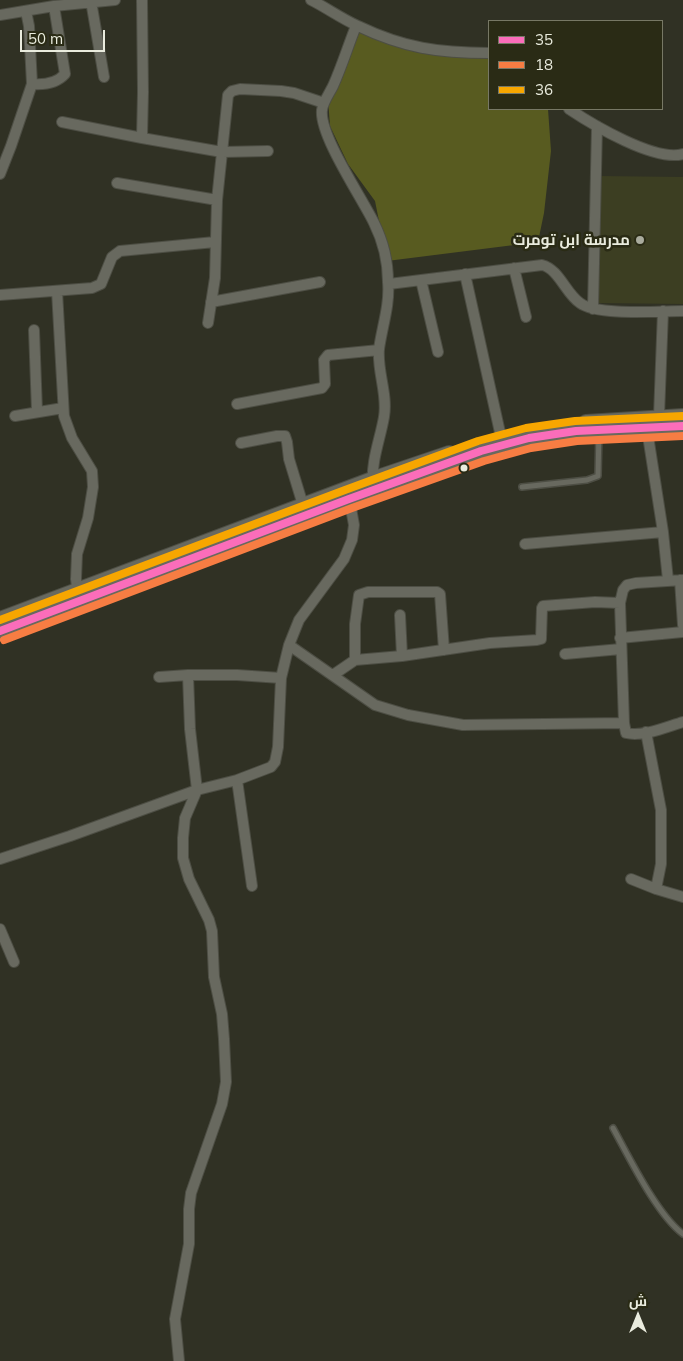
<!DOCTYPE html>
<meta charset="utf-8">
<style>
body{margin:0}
#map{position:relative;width:683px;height:1361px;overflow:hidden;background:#303124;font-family:Mulish,Cairo,sans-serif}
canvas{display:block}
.legend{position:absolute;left:488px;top:20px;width:175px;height:90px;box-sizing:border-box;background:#2a2b15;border:1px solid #777865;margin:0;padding:6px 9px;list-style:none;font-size:15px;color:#eaecde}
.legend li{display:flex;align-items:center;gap:10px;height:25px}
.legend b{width:25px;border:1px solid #777865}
.north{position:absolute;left:613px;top:1291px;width:50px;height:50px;-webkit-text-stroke:4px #2a2b15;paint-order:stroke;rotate:0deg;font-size:14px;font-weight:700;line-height:20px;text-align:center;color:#eaecde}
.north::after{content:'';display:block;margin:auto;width:18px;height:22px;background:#eaecde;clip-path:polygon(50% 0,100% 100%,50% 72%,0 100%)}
.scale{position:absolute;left:20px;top:30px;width:85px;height:22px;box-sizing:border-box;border:2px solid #eaecde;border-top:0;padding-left:6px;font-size:15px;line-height:18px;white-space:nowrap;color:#eaecde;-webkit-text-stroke:4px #2a2b15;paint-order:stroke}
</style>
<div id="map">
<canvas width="683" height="1361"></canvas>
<ul class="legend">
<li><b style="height:6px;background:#fb6dba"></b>35</li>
<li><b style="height:6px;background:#f77d43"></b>18</li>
<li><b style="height:6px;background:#f7a600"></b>36</li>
</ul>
<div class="north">ش</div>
<div class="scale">50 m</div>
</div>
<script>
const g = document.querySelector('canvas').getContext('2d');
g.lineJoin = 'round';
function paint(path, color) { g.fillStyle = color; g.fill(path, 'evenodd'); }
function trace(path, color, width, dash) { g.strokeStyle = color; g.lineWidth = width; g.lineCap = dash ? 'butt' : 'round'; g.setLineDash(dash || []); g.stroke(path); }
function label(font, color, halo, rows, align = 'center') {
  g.font = font + ' Mulish,Cairo,sans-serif'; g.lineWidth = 5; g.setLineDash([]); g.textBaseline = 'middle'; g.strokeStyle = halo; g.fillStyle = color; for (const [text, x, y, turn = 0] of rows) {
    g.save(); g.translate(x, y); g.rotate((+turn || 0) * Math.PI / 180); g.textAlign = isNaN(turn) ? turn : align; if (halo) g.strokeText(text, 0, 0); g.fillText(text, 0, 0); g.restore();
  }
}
const built = new Path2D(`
 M 598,176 L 683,177 L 683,304 L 596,303 Z`);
const green = new Path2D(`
 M 357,31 L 415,52 L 489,55 L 489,109 L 548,109 L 551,151 L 544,213 L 538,242 L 387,261 L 375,201 L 348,164 L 330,126 L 328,99 Z`);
const service = new Path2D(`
 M 522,487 L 587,480 L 598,476 L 599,431
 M 613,1128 C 629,1157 657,1215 683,1234`);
const minor = new Path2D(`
 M 311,0 C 327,8 342,19 358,26 C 404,48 439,53 489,53
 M 91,1 L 104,77
 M 0,15 L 54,6 L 115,0
 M 356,26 C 348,46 342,66 333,86 C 329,94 323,102 322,110 C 319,135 362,198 374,223 C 383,241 388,262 388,282 C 390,305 382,327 379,349 C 377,372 388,394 384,417 C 380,440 371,461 373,484
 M 32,84 C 44,85 56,84 65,74 L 54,6
 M 569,109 C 593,125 655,162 683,154
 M 62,122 L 142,138 L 222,152 L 268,151
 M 142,138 L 143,92 L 142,0
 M 0,174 L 11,146 L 32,84 L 29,26 L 26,11
 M 117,183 L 217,200
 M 514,268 L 526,317
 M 465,274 L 501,437
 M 421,280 L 438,352
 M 389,284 L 542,265 C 559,269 566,294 580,303 C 597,316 659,311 683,311
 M 57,291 L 64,416 L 72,438 L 92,471 L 93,487 L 88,518 L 77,554 L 76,579 L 78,595
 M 0,295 L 92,288 L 101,284 L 112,257 L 120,251 L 215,242
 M 211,302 L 320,282
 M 593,309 L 597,126
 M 208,323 L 215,278 L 217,200 L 228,95 L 232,91 L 240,89 L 281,91 L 294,93 L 324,103
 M 34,330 L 37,411
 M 237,404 L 322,388 L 325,384 L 324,360 L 328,355 L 379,350
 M 15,416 L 63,408
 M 659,416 L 663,311
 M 646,423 L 663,532 L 668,580
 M 241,443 L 277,436 L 285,436 L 287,442 L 289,459 L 303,505
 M 525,544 L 663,532
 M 680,580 L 683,625
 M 683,580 L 636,583 L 627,585 L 623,590 L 620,603 L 624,723 L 626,733 C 643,737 666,727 683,722
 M 400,615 L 402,656
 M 620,638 L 683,632
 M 289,645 L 375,705 L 408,715 L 463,725 L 624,723
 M 565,654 L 621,649
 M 355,660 L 355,624 L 359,595 L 368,592 L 437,592 L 440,594 L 444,650
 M 188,675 L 237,675 L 281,678
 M 333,675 L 355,660 L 402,656 L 490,643 L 537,640 L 541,639 L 542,608 L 543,606 L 595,602 L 620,603
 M 159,677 L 188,675 L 190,729 L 197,790 L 185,818 L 183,838 L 183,858 L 189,879 L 209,920 L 212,931 L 214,977 L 222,1014 L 224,1039 L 226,1082 L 222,1104 L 191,1193 L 189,1209 L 189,1244 L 175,1319 L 179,1361
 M 646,732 L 661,810 L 661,864 L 656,889
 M 237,780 L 252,886
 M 0,859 L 70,836 L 197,790 L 237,780 L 271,767 L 275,762 L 278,747 L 281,678 L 289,645 L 299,620 L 344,559 L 352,540 L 354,525 L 348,492
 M 631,879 L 656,889 L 683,897
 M 0,929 L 14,962`);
const secondary = new Path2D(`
 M 586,422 L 683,416
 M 0,619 L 372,479 L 449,453
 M 0,631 L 349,499 L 481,451 L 529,438 L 576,431 L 683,426`);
const bus1 = new Path2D(`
 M 0,631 L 349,499 L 481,451 L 529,438 L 576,431 L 683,426`);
const bus2 = new Path2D(`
 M 4,640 L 352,508 L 484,461 L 531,448 L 577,441 L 683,436`);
const bus3 = new Path2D(`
 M 0,620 L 345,490 L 478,441 L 526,428 L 575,421 L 683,416`);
const markers = [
 [640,240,5,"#a9ab9d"],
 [464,468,4.5,"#eaecde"]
];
const poiNames = [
 ["مدرسة ابن تومرت",630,240]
];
paint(built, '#3c3e22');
paint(green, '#585b20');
trace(service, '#4d4e44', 8);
trace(minor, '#4d4e44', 12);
trace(secondary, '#4d4e44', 16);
trace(service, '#68695f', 5);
trace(minor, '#68695f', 10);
trace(secondary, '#68695f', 14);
trace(bus1, '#fb6dba', 8);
trace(bus2, '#f77d43', 8);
trace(bus3, '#f7a600', 8);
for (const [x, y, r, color] of markers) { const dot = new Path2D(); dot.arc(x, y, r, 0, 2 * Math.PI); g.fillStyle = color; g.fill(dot); trace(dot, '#2a2b15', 2); }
label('bold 15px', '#eaecde', '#2a2b15', poiNames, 'right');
</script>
